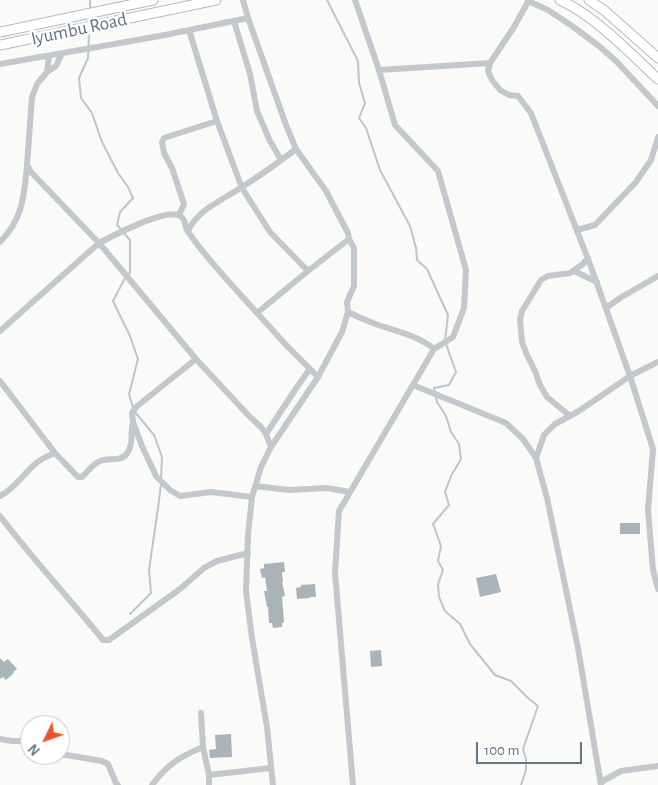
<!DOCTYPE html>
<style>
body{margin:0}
#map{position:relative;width:658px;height:785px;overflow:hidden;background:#fafaf8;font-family:"Alegreya Sans",sans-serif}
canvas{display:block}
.north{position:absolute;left:20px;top:715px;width:50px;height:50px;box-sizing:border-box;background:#fff;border:1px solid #c1c8cd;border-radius:50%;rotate:228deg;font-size:14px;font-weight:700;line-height:20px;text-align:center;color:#657683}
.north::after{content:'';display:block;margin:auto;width:18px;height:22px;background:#e4572e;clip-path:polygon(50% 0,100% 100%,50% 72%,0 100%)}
.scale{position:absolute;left:476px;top:742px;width:106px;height:22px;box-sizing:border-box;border:2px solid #657683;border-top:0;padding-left:6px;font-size:15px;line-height:18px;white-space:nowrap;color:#657683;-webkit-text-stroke:4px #fff;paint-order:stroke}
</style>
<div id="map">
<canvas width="658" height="785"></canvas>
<div class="north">N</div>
<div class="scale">100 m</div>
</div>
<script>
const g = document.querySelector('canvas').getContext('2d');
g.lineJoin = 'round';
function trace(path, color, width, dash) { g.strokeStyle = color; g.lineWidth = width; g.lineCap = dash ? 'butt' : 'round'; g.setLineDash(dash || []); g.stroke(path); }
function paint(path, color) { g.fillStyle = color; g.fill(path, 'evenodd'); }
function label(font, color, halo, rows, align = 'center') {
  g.font = font + ' "Alegreya Sans",sans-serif'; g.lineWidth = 5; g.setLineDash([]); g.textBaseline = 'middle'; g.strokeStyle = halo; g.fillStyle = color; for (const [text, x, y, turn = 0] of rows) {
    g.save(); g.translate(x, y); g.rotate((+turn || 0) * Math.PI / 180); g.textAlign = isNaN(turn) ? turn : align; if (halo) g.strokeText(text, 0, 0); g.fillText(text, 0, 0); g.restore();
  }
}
const stream = new Path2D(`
 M 90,0 L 90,7
 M 327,0 L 358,61 L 359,83 L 365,103 L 359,118 L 366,128 L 380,170 L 410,226 L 416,248 L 417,260 L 427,269 L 448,315 L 445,340
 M 89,33 L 88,58 L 79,78 L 81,98 L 92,113 L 102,142 L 118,173 L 128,187 L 133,198 L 120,212 L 117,225 L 121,229
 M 124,233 L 130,240 L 130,273 L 128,274
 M 125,278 L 113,301 L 130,336 L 138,359 L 129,394 L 133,408
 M 435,392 L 434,388 L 449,385 L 456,372 L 446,344
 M 436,397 L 437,402 L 446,416 L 451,432 L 459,444 L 461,459 L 451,476 L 445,492 L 449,505 L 433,524 L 441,546 L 438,561 L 443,570 L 438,584 L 439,597 L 445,611 L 460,624 L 470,644 L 495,675 L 511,681 L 528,698 L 538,706 L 523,749 L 526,759 L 526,770 L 521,785
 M 135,412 L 154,435 L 162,457 L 161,479
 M 130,614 L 151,593 L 149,570 L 158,508 L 161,484`);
const building = new Path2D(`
 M 620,523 L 640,523 L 640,534 L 620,534 Z
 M 284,562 L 285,572 L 282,572 L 283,582 L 282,582 L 285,596 L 282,597 L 284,622 L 282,623 L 282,627 L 273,628 L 272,623 L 269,623 L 268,607 L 267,607 L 264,591 L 267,591 L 265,577 L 262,578 L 260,569 L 264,568 L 264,564 Z
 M 496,574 L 501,592 L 480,597 L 476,578 Z
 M 315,584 L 316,597 L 310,597 L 310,598 L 297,599 L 296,588 L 301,587 L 301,585 Z
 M 381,650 L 382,666 L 371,667 L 370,651 Z
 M 0,658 L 4,662 L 8,659 L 17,669 L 13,672 L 14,673 L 6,680 L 3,677 L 0,679 Z
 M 231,734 L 232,757 L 210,758 L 209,750 L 216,749 L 215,735 Z`);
const minor = new Path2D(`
 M 243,0 L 248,18 L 286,125 L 296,149 L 326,191 L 348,233 L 349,239 L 354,248 L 354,286 L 347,302 L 348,312 L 342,332 L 318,377 L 271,447 L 261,467 L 252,497 L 248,534 L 246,591 L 252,638 L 267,727 L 273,785
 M 528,1 L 548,10 L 572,26 L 599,46 L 617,62 L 658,106
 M 234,21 L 250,74 L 257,111 L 270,141 L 281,160
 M 189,30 L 217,121 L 242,188 L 270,232 L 308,271 L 349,239
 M 49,56 L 47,72 L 37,84 L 32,97 L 27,165 L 31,172 L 99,243 C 114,235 163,210 178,215 C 186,218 184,224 187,230 C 189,234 192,237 194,240 C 213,266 236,289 257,313 L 308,271
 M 490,63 L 514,27 L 529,0
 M 0,64 L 160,36 L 248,18
 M 379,70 L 490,63 L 488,71 L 492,80 L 500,90 L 509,95 L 518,96 L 531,113 L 590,264 L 630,376 L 653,449 L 648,510 L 653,570 L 658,589
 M 47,72 L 56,66 L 62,53
 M 179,215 L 184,204 L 172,168 L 164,153 L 162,142 L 164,138 L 217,121
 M 577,230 L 595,225 L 636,182 L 651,160 L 658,137
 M 188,231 C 198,209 223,200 242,187 C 261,175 279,162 296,149
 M 0,242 C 23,219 24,196 27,166
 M 574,271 L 597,282
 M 606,308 L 620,298 L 658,276
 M 348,312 C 356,316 365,320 373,323 C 394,331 416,334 434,349
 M 257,313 L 287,346 L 318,377
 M 0,331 L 99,243 L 196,359 L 249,416 L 261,427 L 266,434 L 271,447
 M 196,359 L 136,407 L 132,413 L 133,422 L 142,446 L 156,476 L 170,490 L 180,496 L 211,492 L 252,497
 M 0,381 L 55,453 L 78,477 L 82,477 C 87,472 93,464 100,461 C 110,457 122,463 128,452 C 134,443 130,432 133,422
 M 413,385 L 506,423 L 523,439 L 536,458 L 547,498 L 578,648 L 601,785
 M 570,416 L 547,397 L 540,385 L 535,371 L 527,355 L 522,342 L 520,320 L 522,311 L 541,280 L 548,276 L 570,273 L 583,264 L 588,258
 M 266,434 L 297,387 L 309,370
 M 536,458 L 544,435 L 555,424 L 579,411 L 630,376 L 658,362
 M 255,486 L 289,490 L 326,488 L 350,492
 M 0,496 C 14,489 22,476 34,465 C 40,459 47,456 55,453
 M 0,516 C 32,558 69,598 103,640 L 109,640 L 180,589 L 204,568 L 217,561 L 248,553
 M 201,713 L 203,747 L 209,775 L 209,785
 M 0,739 L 12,741 L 30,741
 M 60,754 L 102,761 L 108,764 L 116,783 L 118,785
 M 209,775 L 271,768
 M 601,782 L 621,771 L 658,766
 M 152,785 C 167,765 179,757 203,747
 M 353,785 L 335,573 L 339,511 L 434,349 L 453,337 L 464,308 L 466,270 L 438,171 L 395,125 L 379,70 L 355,0`);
const secondary = new Path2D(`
 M 560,0 C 595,16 630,53 658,79
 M 589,0 L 605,11 L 658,58
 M 0,32 L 153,0
 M 0,45 L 216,0`);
const streetNames = [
 ["Iyumbu Road",79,29,-12]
];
trace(stream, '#bbc7cb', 2);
paint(building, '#aab3b9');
trace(secondary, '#b3babf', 11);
trace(minor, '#c3c8cc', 6);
trace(secondary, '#fff', 9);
label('19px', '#657683', '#fff', streetNames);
</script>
